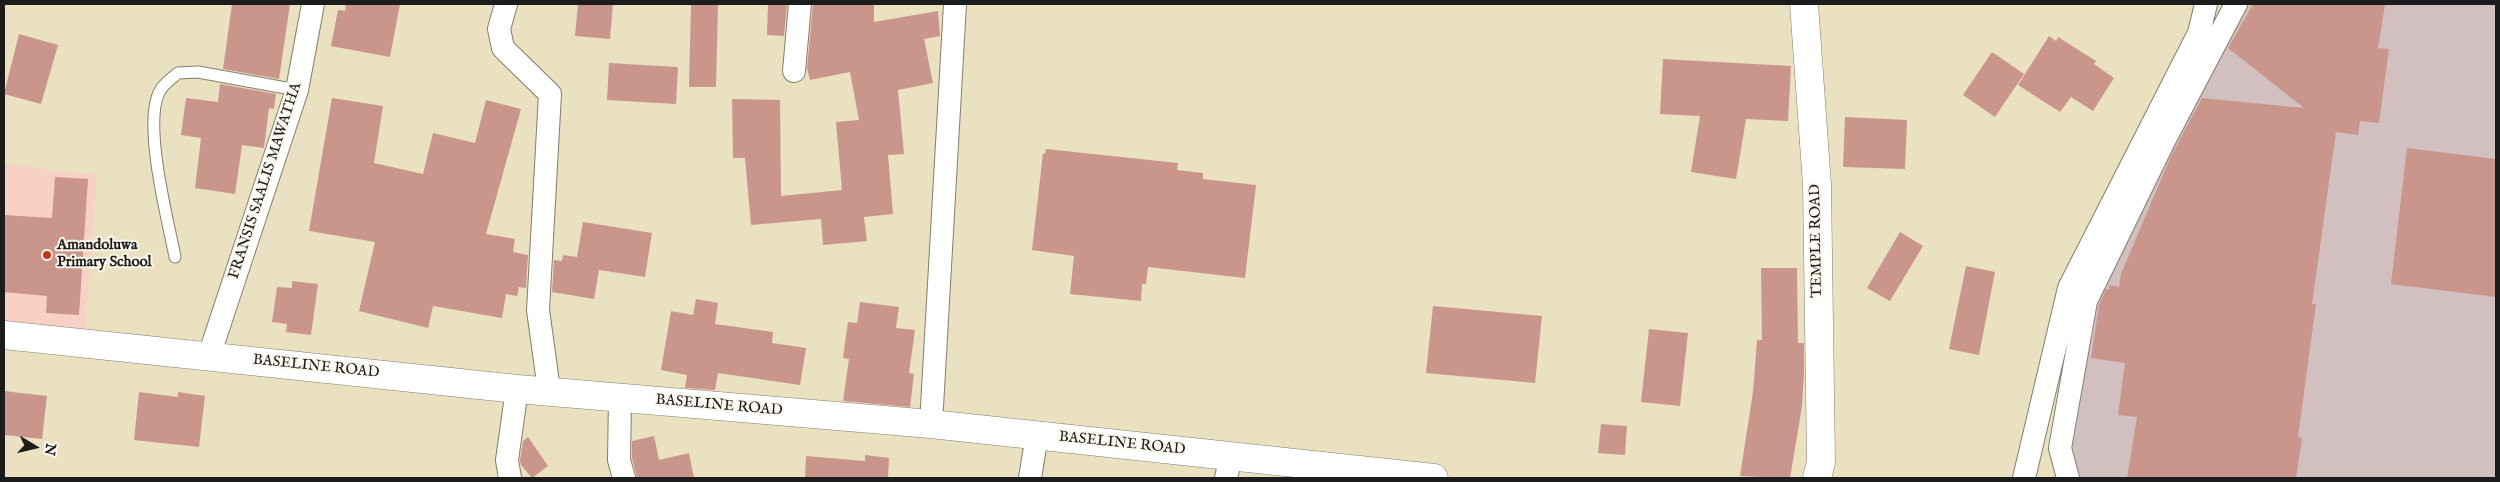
<!DOCTYPE html>
<style>
body{margin:0}
#map{position:relative;width:2500px;height:482px;overflow:hidden;background:#e9e1bf;font-family:"IM FELL English",serif}
canvas{display:block}
.frame{position:absolute;inset:0;border:5px solid #1c1c1c;pointer-events:none}
.north{position:absolute;left:10px;top:422px;width:50px;height:50px;-webkit-text-stroke:4px #fbf7ec;paint-order:stroke;rotate:99deg;font-size:14px;font-weight:700;line-height:20px;text-align:center;color:#1c1c1c}
.north::after{content:'';display:block;margin:auto;width:18px;height:22px;background:#1c1c1c;clip-path:polygon(50% 0,100% 100%,50% 72%,0 100%)}
</style>
<div id="map">
<canvas width="2500" height="482"></canvas>
<div class="frame"></div>
<div class="north">N</div>
</div>
<script>
const g = document.querySelector('canvas').getContext('2d');
g.lineJoin = 'round';
function paint(path, color) { g.fillStyle = color; g.fill(path, 'evenodd'); }
function trace(path, color, width, dash) { g.strokeStyle = color; g.lineWidth = width; g.lineCap = dash ? 'butt' : 'round'; g.setLineDash(dash || []); g.stroke(path); }
function label(font, color, halo, rows, align = 'center') {
  g.font = font + ' "IM FELL English",serif'; g.lineWidth = 4; g.setLineDash([]); g.textBaseline = 'middle'; g.strokeStyle = halo; g.fillStyle = color; for (const [text, x, y, turn = 0] of rows) {
    g.save(); g.translate(x, y); g.rotate((+turn || 0) * Math.PI / 180); g.textAlign = isNaN(turn) ? turn : align; if (halo) g.strokeText(text, 0, 0); g.fillText(text, 0, 0); g.restore();
  }
}
const built = new Path2D(`
 M 4,164 L 97,175 L 84,343 L 4,334 Z`);
const industrial = new Path2D(`
 M 2232,4 L 2496,4 L 2496,478 L 2066,478 L 2095,279 Z`);
const building = new Path2D(`
 M 232,4 L 290,4 L 279,79 L 223,69 Z
 M 346,4 L 400,4 L 390,57 L 331,46 L 338,10 L 345,11 Z
 M 578,4 L 613,4 L 610,39 L 575,36 Z
 M 691,4 L 718,4 L 716,87 L 689,87 Z
 M 768,4 L 787,4 L 784,36 L 767,35 Z
 M 813,4 L 874,4 L 874,22 L 938,11 L 940,36 L 924,39 L 933,83 L 898,90 L 904,154 L 888,155 L 893,214 L 864,217 L 867,241 L 823,245 L 821,219 L 751,225 L 745,158 L 733,158 L 732,99 L 780,100 L 781,196 L 842,190 L 836,122 L 859,120 L 850,72 L 810,80 L 807,68 Z
 M 2253,4 L 2385,4 L 2378,48 L 2389,49 L 2379,123 L 2360,121 L 2358,135 L 2336,132 L 2312,304 L 2316,304 L 2298,437 L 2302,438 L 2296,478 L 2127,478 L 2137,417 L 2118,415 L 2125,363 L 2091,358 L 2099,305 L 2106,289 L 2109,290 L 2109,285 L 2119,287 L 2121,274 L 2171,156 L 2202,98 L 2304,108 L 2228,48 Z
 M 19,34 L 58,45 L 41,104 L 4,94 Z
 M 2049,36 L 2056,41 L 2058,37 L 2096,61 L 2094,64 L 2114,78 L 2093,111 L 2071,97 L 2060,112 L 2018,85 Z
 M 1992,52 L 2024,74 L 1995,117 L 1963,95 Z
 M 1663,59 L 1791,66 L 1788,121 L 1746,119 L 1736,179 L 1691,172 L 1700,116 L 1660,114 Z
 M 609,63 L 678,67 L 676,104 L 607,100 Z
 M 220,84 L 276,94 L 274,109 L 269,108 L 264,148 L 242,145 L 235,194 L 195,188 L 201,138 L 181,135 L 186,98 L 218,102 Z
 M 332,98 L 383,106 L 374,163 L 423,174 L 433,133 L 475,143 L 486,100 L 521,109 L 486,234 L 515,239 L 513,252 L 528,255 L 526,288 L 519,287 L 517,296 L 506,294 L 502,318 L 433,306 L 428,328 L 359,311 L 375,242 L 309,231 Z
 M 1845,117 L 1907,120 L 1905,169 L 1843,167 Z
 M 2407,148 L 2496,159 L 2496,297 L 2391,284 Z
 M 1046,149 L 1178,163 L 1177,170 L 1203,173 L 1203,179 L 1256,185 L 1245,278 L 1148,267 L 1146,284 L 1142,284 L 1141,301 L 1070,294 L 1074,256 L 1032,250 L 1043,153 L 1045,154 Z
 M 55,177 L 88,179 L 79,315 L 46,313 L 47,296 L 4,292 L 4,215 L 52,218 Z
 M 583,222 L 652,233 L 645,277 L 599,270 L 594,299 L 552,292 L 554,260 L 562,261 L 563,255 L 577,257 Z
 M 1900,232 L 1923,246 L 1890,301 L 1867,288 Z
 M 1966,266 L 1995,272 L 1979,355 L 1949,349 Z
 M 1761,268 L 1797,268 L 1798,343 L 1804,343 L 1804,373 L 1802,406 L 1790,478 L 1740,476 L 1753,392 L 1757,340 L 1762,340 Z
 M 292,281 L 318,284 L 311,335 L 286,332 L 287,324 L 272,322 L 277,287 L 292,288 Z
 M 696,299 L 718,303 L 715,324 L 773,332 L 772,343 L 806,348 L 800,385 L 718,373 L 715,390 L 685,388 L 687,375 L 661,370 L 671,311 L 693,315 Z
 M 860,302 L 899,307 L 896,328 L 915,330 L 909,373 L 914,374 L 910,407 L 843,401 L 849,359 L 843,358 L 848,322 L 857,323 Z
 M 1433,306 L 1542,316 L 1535,383 L 1426,373 Z
 M 1649,329 L 1688,333 L 1680,406 L 1641,402 Z
 M 4,391 L 47,396 L 42,439 L 4,435 Z
 M 139,392 L 178,397 L 178,392 L 205,396 L 199,447 L 134,440 Z
 M 1601,424 L 1627,426 L 1625,455 L 1598,453 Z
 M 654,436 L 659,460 L 689,453 L 694,478 L 637,478 L 632,458 L 632,441 Z
 M 528,437 L 548,466 L 532,478 L 521,465 L 520,460 L 523,441 Z
 M 865,455 L 889,458 L 888,478 L 805,478 L 806,456 L 865,461 Z`);
const service = new Path2D(`
 M 175,257 C 168,220 141,119 161,89 C 165,83 173,77 178,73 L 198,72 L 297,90`);
const minor = new Path2D(`
 M 506,4 L 499,29 L 503,48 L 550,94 L 538,310 L 549,390
 M 794,71 L 800,4
 M 209,356 L 297,90 L 313,4
 M 620,398 L 619,460 L 624,478
 M 931,424 L 955,4
 M 510,478 L 507,460 L 517,389
 M 1030,478 L 1037,435
 M 1226,478 L 1231,456
 M 2024,478 L 2069,288 L 2199,33 L 2206,4
 M 2068,478 L 2060,448 L 2086,301 L 2164,141 L 2236,4`);
const tertiary = new Path2D(`
 M 1804,4 L 1817,185 L 1821,462 L 1817,478`);
const primary = new Path2D(`
 M 4,335 L 517,389 L 931,424 L 1434,478`);
const markers = [
 [47,255,5,"#c8321e"]
];
const streetNames = [
 ["FRANSIS SAALIS MAWATHA",266,181,-72],
 ["TEMPLE ROAD",1817,241,-91],
 ["BASELINE ROAD",316,367,6],
 ["BASELINE ROAD",719,406,5],
 ["BASELINE ROAD",1122,444,6]
];
const poiNames = [
 ["Amandoluwa",57,246],
 ["Primary School",57,263]
];
paint(built, '#f7d1c6');
paint(industrial, '#d2bfbf');
paint(building, '#ca968c');
trace(service, '#827e6e', 13);
trace(minor, '#827e6e', 24);
trace(tertiary, '#827e6e', 29);
trace(primary, '#827e6e', 29);
trace(service, '#fff', 11);
trace(minor, '#fff', 22);
trace(tertiary, '#fff', 28);
trace(primary, '#fff', 28);
for (const [x, y, r, color] of markers) { const dot = new Path2D(); dot.arc(x, y, r, 0, 2 * Math.PI); g.fillStyle = color; g.fill(dot); trace(dot, '#fbf7ec', 2); }
label('15px', '#1c1c1c', '#fbf7ec', streetNames);
label('bold 15px', '#1c1c1c', '#fbf7ec', poiNames, 'left');
</script>
